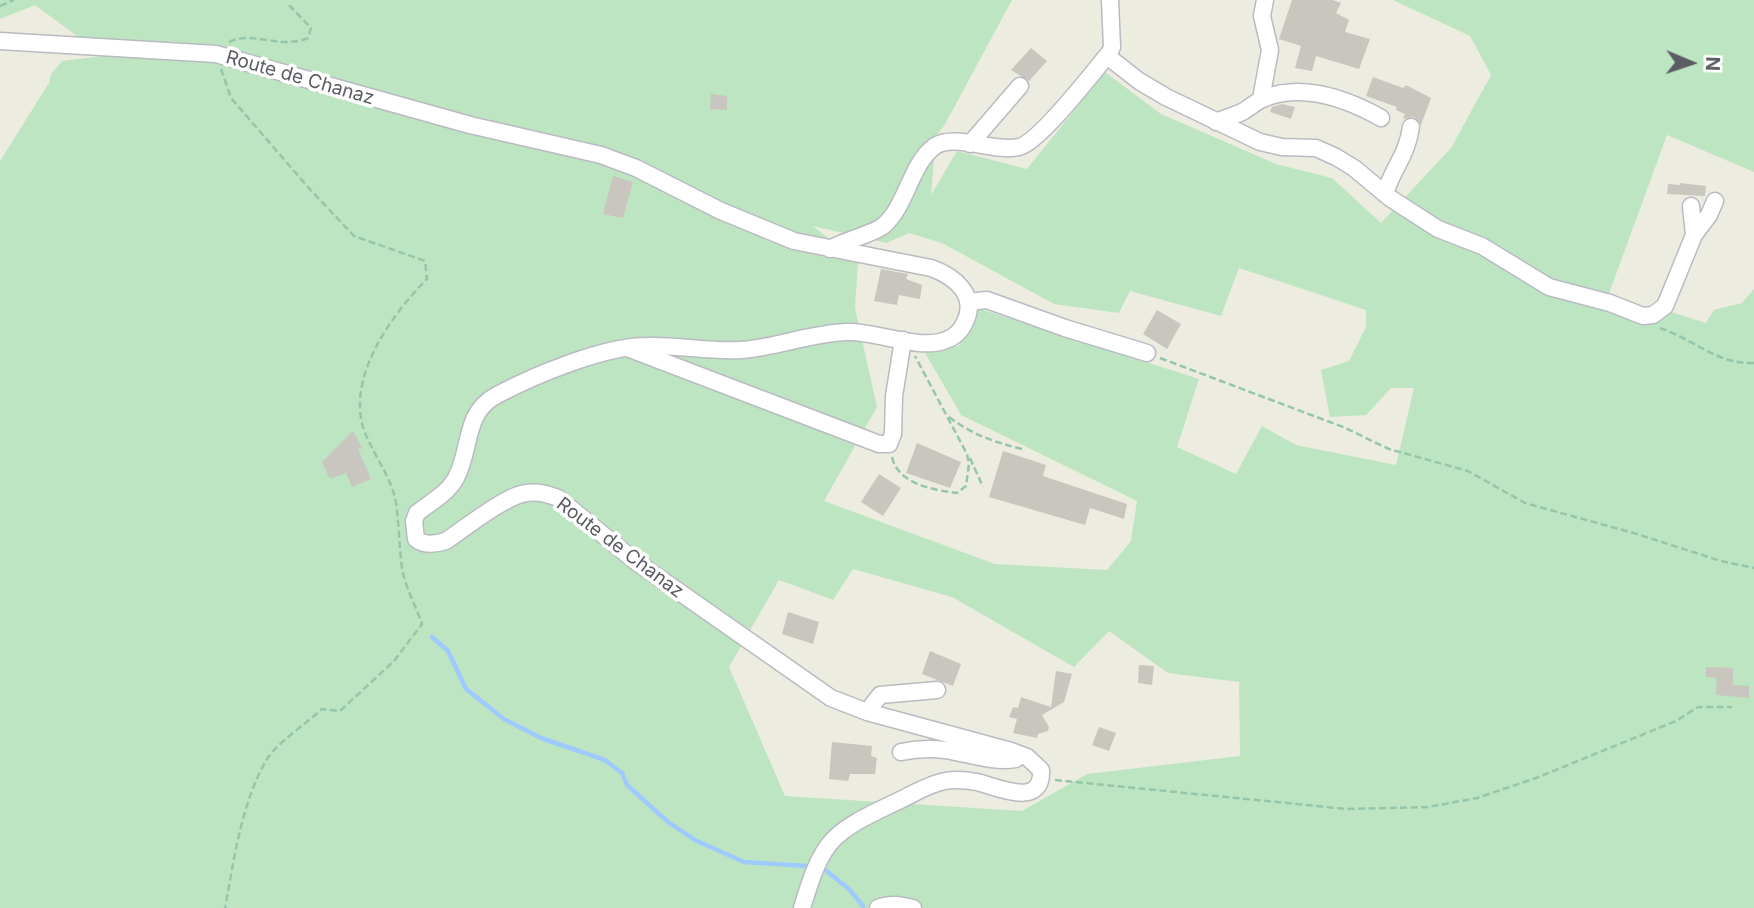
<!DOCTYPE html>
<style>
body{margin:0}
#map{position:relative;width:1754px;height:908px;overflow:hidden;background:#edece1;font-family:Inter,sans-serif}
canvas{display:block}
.north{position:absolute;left:1656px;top:28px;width:70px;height:70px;-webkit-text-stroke:5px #fff;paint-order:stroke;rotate:92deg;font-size:19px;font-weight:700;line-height:28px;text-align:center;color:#5a5d62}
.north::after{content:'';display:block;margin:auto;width:24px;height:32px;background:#5a5d62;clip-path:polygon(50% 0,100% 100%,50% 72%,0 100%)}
</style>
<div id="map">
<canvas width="1754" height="908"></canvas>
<div class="north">N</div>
</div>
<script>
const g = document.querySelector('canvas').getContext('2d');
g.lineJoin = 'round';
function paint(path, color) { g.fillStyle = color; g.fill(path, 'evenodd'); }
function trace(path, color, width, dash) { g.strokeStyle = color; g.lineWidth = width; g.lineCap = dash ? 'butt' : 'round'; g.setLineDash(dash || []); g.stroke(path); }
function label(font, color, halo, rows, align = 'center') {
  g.font = font + ' Inter,sans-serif'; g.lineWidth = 7; g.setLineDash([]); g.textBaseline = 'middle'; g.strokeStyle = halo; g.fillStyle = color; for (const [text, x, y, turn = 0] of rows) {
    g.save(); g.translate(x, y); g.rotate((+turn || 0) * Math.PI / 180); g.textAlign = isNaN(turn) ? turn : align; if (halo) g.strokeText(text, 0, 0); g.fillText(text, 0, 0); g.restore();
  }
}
const green = new Path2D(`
 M 0,0 L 1012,0 L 944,126 L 936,136 L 931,195 L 957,151 L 1027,169 L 1105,72 L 1161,114 L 1276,164 L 1332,178 L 1381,223 L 1451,148 L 1491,75 L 1470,36 L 1393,0 L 1754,0 L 1754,172 L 1667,135 L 1607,299 L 1656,318 L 1668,311 L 1706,323 L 1714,310 L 1742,303 L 1754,289 L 1754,908 L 0,908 L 0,161 L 49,83 L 51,74 L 62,61 L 104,56 L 35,5 L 0,19 ZM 813,226 L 886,243 L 909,233 L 942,243 L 1054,304 L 1119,313 L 1130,291 L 1221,316 L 1239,268 L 1366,310 L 1366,327 L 1349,361 L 1321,370 L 1330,417 L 1366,415 L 1391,388 L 1414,388 L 1396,465 L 1296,445 L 1262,426 L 1236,474 L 1177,447 L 1199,379 L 977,308 L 959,346 L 924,351 L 961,415 L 1137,501 L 1131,541 L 1107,570 L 995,564 L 824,501 L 877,407 L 855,308 L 858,262 ZM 853,569 L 952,597 L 1074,667 L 1109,631 L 1168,673 L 1239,682 L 1240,756 L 1087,774 L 1022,811 L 785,796 L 729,667 L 779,580 L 833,600 Z`);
const stream = new Path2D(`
 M 432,637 L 448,651 L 466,689 L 504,719 L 541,738 L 605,760 L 622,773 L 627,785 L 668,822 L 695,840 L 744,862 L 806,866
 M 824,869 L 849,889 L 863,906`);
const building = new Path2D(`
 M 1292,0 L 1333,0 L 1341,3 L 1336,13 L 1349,20 L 1345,32 L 1370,39 L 1359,69 L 1316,56 L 1312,71 L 1295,68 L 1301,46 L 1279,39 Z
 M 1031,48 L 1047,61 L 1029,81 L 1011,70 Z
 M 1373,77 L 1403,88 L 1406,85 L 1431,98 L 1421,125 L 1414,117 L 1403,119 L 1405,114 L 1396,110 L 1397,107 L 1366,96 Z
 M 711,94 L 727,96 L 727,110 L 710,109 Z
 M 1282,104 L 1295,107 L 1291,119 L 1270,112 L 1272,107 Z
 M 613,176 L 633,182 L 623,218 L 603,214 Z
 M 1680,183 L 1706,186 L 1705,196 L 1667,194 L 1668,184 L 1680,185 Z
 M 881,269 L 908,274 L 906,279 L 922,285 L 920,299 L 899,295 L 897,305 L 874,301 Z
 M 1157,310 L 1181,324 L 1167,349 L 1143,334 Z
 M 353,431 L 362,448 L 358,449 L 371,479 L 352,487 L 346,473 L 330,479 L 322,462 Z
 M 917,443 L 961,462 L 950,488 L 906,473 Z
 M 1003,451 L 1046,465 L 1043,476 L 1127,504 L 1124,519 L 1090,508 L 1085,525 L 989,497 Z
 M 879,474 L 901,488 L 883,516 L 861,502 Z
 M 788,612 L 819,622 L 813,644 L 782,634 Z
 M 930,651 L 961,664 L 953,686 L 922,674 Z
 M 1139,665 L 1154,666 L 1152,685 L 1138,683 Z
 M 1706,667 L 1733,668 L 1733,685 L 1749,686 L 1749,698 L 1716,695 L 1717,678 L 1706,677 Z
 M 1056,671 L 1072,674 L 1064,702 L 1042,715 L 1049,727 L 1048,731 L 1038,734 L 1037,738 L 1013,733 L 1017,719 L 1009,717 L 1013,707 L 1018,708 L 1021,697 L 1051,707 Z
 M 1099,727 L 1116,733 L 1109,751 L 1092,745 Z
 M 832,742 L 872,746 L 871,756 L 877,758 L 875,774 L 850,774 L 848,781 L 829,779 Z`);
const path = new Path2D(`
 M 0,6 L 14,0
 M 229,42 C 254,30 279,50 308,38 L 311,28 L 289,5
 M 221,69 L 231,98 L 307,186 L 354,236 L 425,261 L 427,279 C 391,315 346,378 364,430 C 372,452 387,471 394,494 C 399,513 399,547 402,568 C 405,587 416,606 422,624 L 394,661 L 340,711 L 322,709 C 309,721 278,743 269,756 C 242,798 234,860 225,908
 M 1660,328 C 1693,339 1718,365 1754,363
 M 1160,358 L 1343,427 L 1389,449 L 1468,471 L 1525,503 L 1637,534 L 1721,561 L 1754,568
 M 949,417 C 973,435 994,442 1022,449
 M 892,457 C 898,484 933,490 957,493 L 966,486 L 969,464 L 967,454 L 915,356
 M 970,458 L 983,487
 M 1055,780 L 1347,809 L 1428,807 L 1477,798 L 1536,778 L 1676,721 L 1698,707 L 1732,707`);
const minor = new Path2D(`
 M 0,41 L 216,54 L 470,125 L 601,155 L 636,168 L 721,211 L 794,241 L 931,268 C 954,276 978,295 965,322 C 961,331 955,337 946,340 C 919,351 877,331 847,332 C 811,333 778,347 742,350 C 711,352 679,345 647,346 C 604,346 535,375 497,395 C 463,413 472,448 456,478 C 448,493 431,502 417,513 L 414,521 L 416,539 C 424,546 436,544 446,541 C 465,528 505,496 526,493 C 538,491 547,494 558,498 L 635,561 L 831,698 L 867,712 L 1011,751 L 1027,757 L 1041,770 C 1043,809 997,787 977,782 C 967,780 956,779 945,781 C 928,784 912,795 896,802 C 831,833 823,838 802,908
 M 1107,56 L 1139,81 L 1166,97 L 1260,142 L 1282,147 L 1316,148 L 1336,157 L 1354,168 L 1390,198 L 1438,229 L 1482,246 L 1549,287 L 1610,303 L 1643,316 L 1653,315 L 1665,306 L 1694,235 L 1709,215 L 1715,201
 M 1261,99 L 1270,50 L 1262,16 L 1265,0
 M 1216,122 C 1224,118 1234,116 1242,112 C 1250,108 1256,101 1265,98 C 1304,83 1347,99 1381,118
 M 970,144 L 1020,86
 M 1385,194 C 1392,169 1407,156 1411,127
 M 1691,206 L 1694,235
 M 830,249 C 843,241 875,233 883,226 C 907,206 910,164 935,146 C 955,133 995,153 1019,147 C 1040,142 1093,72 1110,52 L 1112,47 L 1110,0
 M 968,302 L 987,300 L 1065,328 L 1147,353
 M 630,349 L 879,444 L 889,444 L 893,434 L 894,396 L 903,340
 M 867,712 L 880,695 L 937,690
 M 901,752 C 915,749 930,748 945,750 C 967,753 993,763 1016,759
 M 878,908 C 890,903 900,905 913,908`);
const streetNames = [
 ["Route de Chanaz",300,78,16],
 ["Route de Chanaz",620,548,37]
];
paint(green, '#bde5c2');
trace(stream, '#9fcaff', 4.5);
paint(building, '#c8c6be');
trace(minor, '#b9bbc0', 19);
trace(path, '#96c6a9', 2.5, [7, 3.5]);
trace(minor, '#fff', 16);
label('19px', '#5a5d62', '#fff', streetNames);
</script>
